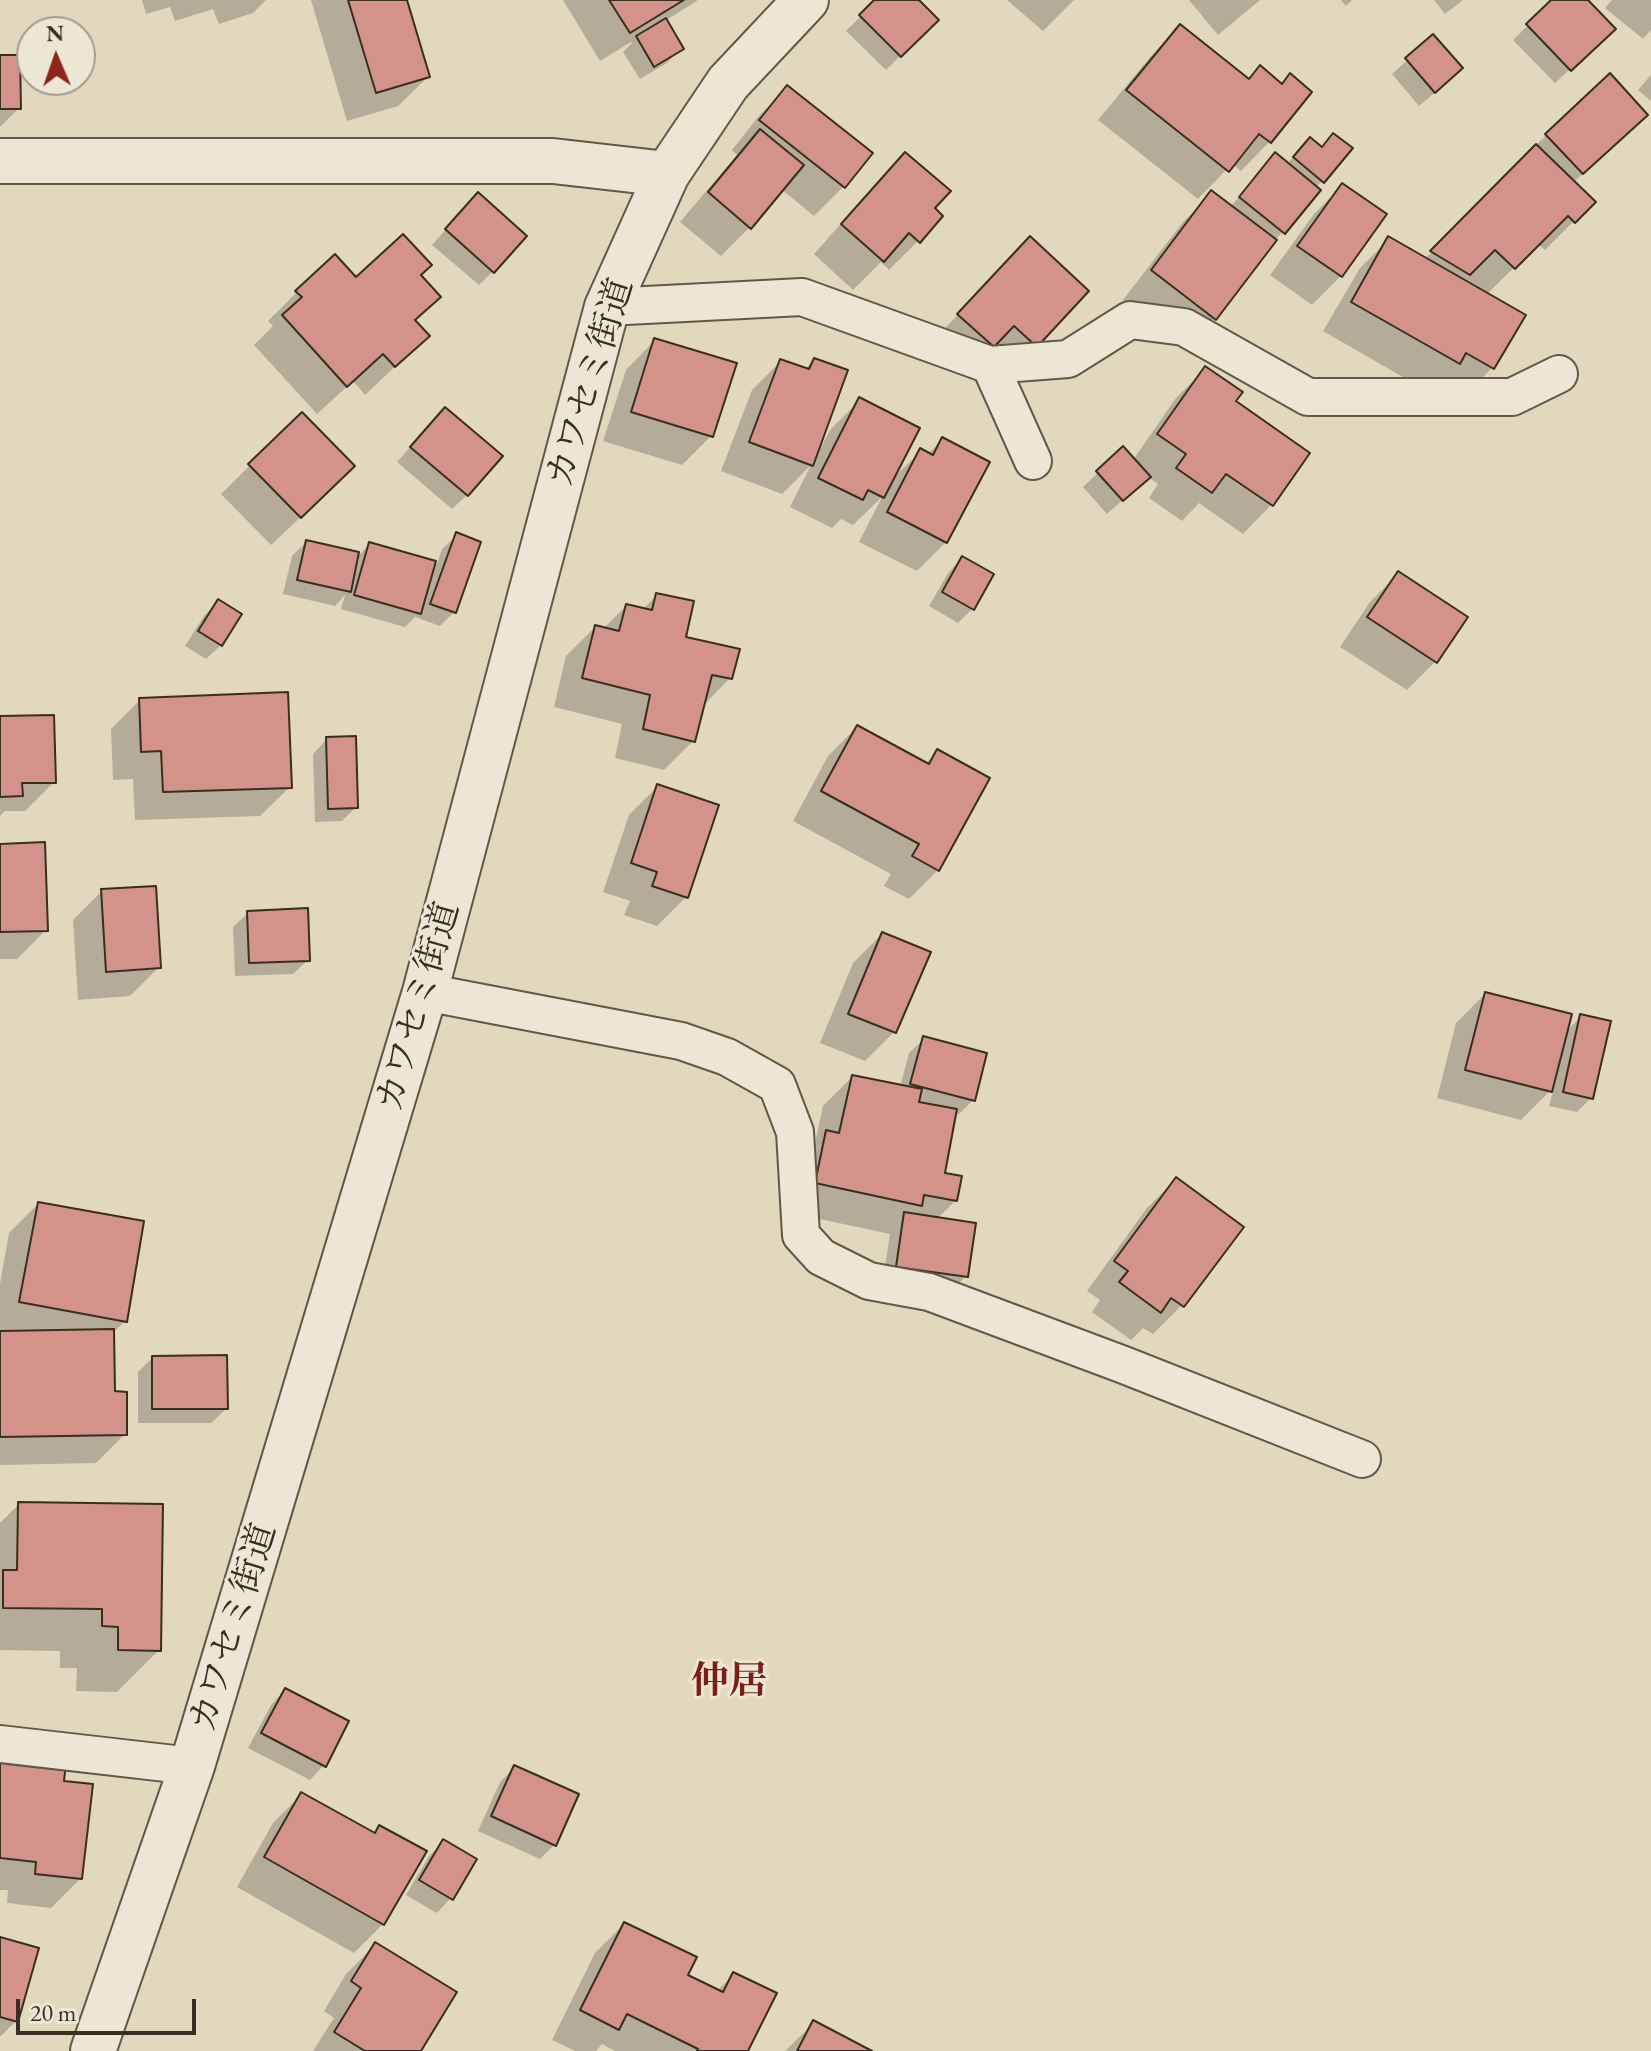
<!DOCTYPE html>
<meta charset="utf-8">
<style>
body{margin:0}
#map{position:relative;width:1651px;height:2051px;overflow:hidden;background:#e1d8be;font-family:"EB Garamond",serif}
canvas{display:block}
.north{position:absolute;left:16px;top:16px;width:80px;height:80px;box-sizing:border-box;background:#ece6d5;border:2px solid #a49c8d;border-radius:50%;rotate:358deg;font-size:22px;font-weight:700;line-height:32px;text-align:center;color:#382e21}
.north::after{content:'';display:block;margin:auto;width:28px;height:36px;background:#8f2418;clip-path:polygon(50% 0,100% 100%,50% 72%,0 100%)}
.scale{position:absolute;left:16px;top:1999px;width:180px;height:36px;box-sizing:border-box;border:4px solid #382e21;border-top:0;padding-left:10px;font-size:24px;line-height:28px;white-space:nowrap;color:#382e21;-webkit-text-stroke:6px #ece6d5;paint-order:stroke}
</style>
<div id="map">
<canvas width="1651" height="2051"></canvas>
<div class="north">N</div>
<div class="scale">20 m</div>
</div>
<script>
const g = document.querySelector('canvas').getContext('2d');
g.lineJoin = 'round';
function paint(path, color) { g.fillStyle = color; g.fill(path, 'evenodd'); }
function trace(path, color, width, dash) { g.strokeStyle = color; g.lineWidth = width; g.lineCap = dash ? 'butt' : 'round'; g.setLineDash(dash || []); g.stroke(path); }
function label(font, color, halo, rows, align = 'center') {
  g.font = font + ' "EB Garamond","Noto Serif JP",serif'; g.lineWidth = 6; g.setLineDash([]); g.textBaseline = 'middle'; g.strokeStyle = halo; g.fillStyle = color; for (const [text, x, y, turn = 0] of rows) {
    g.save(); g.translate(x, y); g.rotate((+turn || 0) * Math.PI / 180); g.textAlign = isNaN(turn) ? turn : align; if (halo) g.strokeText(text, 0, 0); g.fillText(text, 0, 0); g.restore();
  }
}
const shadow = new Path2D(`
 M 142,0 L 266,0 L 253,13 L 219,24 L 213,9 L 175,21 L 170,7 L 146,14 Z
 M 311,0 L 405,0 L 428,77 L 398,106 L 347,121 Z
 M 563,0 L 698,0 L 665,21 L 681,48 L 667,63 L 640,79 L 623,52 L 632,43 L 631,42 L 600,61 Z
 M 877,0 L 916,0 L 936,20 L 886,70 L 846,31 Z
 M 1007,0 L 1074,0 L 1043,31 Z
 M 1189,0 L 1260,0 L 1218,35 Z
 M 1341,0 L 1352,0 L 1346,6 Z
 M 1434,0 L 1463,0 L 1445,14 Z
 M 1554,0 L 1585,0 L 1599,43 L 1555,83 L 1513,40 Z
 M 1612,0 L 1651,0 L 1651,30 L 1643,39 L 1605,8 Z
 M 1180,27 L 1248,80 L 1310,92 L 1269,142 L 1241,171 L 1232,164 L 1198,199 L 1098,120 L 1151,56 Z
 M 1433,37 L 1446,83 L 1419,106 L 1392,74 Z
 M 0,57 L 19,108 L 0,127 Z
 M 1651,75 L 1651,101 L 1638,90 Z
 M 1610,76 L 1645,115 L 1573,183 L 1593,202 L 1545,250 L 1538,244 L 1486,295 L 1492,368 L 1463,397 L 1429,392 L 1323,331 L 1360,268 L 1389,239 L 1425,259 L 1546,135 Z
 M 787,88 L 870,154 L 843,187 L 814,216 L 781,189 L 750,227 L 721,256 L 680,222 L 737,155 L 732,150 L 758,117 Z
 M 1296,154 L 1322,181 L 1316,188 L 1319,190 L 1270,246 L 1214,318 L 1186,347 L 1123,300 L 1183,222 L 1212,193 L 1230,207 L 1276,155 L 1287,164 Z
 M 905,155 L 932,208 L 918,241 L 889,270 L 881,262 L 853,290 L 814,254 L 876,184 Z
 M 1343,185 L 1341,276 L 1312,305 L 1270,275 L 1314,214 Z
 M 464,209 L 493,271 L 479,285 L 432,245 Z
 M 1002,268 L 1035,345 L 984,354 L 963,375 L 930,344 Z
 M 419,275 L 413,321 L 427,336 L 365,395 L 353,381 L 317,414 L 254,345 L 273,326 L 268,321 L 297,292 L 356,280 Z
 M 655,340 L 711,436 L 682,465 L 603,441 L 626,370 Z
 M 814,360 L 817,449 L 819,450 L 831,429 L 860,400 L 892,479 L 921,451 L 928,454 L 942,440 L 946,542 L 917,571 L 859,542 L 882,497 L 853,525 L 841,519 L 832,528 L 790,507 L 811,465 L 782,494 L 721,471 L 752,390 L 781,361 L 805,369 Z
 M 1205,369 L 1233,402 L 1271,505 L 1243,534 L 1199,503 L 1182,521 L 1149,498 L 1158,484 L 1148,477 L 1107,514 L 1083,487 L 1123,449 L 1133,460 L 1176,398 Z
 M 302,414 L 324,495 L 271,545 L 221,494 Z
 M 431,424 L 467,495 L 452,509 L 397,462 Z
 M 457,535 L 454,612 L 440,626 L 415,617 L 405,627 L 341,609 L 345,595 L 335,606 L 283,594 L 292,556 L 306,542 L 360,554 L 370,544 L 437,564 L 442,549 Z
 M 962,558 L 973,608 L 958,623 L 929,606 L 948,573 Z
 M 1399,573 L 1436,661 L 1407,690 L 1340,647 L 1370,602 Z
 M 657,595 L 683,638 L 730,678 L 702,707 L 693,741 L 664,770 L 615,758 L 622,724 L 554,707 L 566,656 L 595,627 L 603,629 L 626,606 L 642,610 Z
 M 218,601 L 221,645 L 206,659 L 185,646 L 204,616 Z
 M 140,700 L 290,787 L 260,816 L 135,820 L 133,779 L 113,780 L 111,729 Z
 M 0,718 L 54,782 L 25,811 L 5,811 L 0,816 Z
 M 857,727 L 925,764 L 937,752 L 938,870 L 909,899 L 884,886 L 891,874 L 793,821 L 828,756 Z
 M 327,739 L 356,807 L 342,821 L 315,822 L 313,754 Z
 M 658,786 L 686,897 L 657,926 L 624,915 L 630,901 L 603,892 L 629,815 Z
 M 0,846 L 46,930 L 17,959 L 0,959 Z
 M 102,891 L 159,967 L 130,996 L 78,1000 L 73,920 Z
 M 248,913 L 308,960 L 293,974 L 235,976 L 233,927 Z
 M 882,934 L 894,1032 L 865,1061 L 820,1043 L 853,963 Z
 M 1485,994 L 1565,1032 L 1581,1017 L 1591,1098 L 1577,1112 L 1549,1106 L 1554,1087 L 1521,1120 L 1437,1098 L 1456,1023 Z
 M 924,1039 L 973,1100 L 959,1114 L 955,1113 L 943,1174 L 956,1200 L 937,1219 L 966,1276 L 952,1291 L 883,1281 L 890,1234 L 787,1212 L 798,1161 L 815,1143 L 823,1106 L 852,1077 L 900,1087 L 909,1053 Z
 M 1176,1179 L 1182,1305 L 1153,1334 L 1143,1328 L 1131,1340 L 1092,1312 L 1100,1300 L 1087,1291 L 1147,1208 Z
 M 38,1204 L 125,1321 L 112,1334 L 113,1393 L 125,1434 L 96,1463 L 0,1465 L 0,1284 L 9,1233 Z
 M 152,1358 L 226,1409 L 211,1423 L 138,1423 L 138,1372 Z
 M 19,1504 L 159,1650 L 117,1692 L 76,1691 L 77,1668 L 60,1668 L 60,1651 L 0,1650 L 0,1523 Z
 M 285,1690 L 324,1765 L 310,1780 L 248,1748 L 271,1705 Z
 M 0,1758 L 62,1783 L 80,1879 L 51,1908 L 7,1903 L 8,1890 L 0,1890 Z
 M 514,1768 L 554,1845 L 540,1859 L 478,1831 L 500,1782 Z
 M 302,1794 L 373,1834 L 379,1827 L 383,1924 L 354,1953 L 237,1887 L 273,1823 Z
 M 444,1841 L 451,1898 L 437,1913 L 406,1895 L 429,1856 Z
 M 624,1924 L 685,1975 L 717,1991 L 734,1974 L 746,2051 L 615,2051 L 602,2044 L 596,2051 L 575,2051 L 552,2040 L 595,1953 Z
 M 0,1939 L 16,2021 L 0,2037 Z
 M 375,1945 L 418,2051 L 313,2051 L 334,2018 L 324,2011 L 346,1974 Z
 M 814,2023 L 867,2051 L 785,2051 Z`);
const building = new Path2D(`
 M 348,0 L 407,0 L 430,77 L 376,93 Z
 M 609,0 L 684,0 L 630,33 Z
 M 874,0 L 919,0 L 939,20 L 901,57 L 859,15 Z
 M 1551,0 L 1588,0 L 1616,29 L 1571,71 L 1526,24 Z
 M 666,18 L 684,49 L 654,67 L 636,36 Z
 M 1180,24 L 1249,79 L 1260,65 L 1282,84 L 1290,73 L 1312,92 L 1271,143 L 1259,134 L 1229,172 L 1126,90 Z
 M 1433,34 L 1463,68 L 1435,93 L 1405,58 Z
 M 0,55 L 20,55 L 21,109 L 0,109 Z
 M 1610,73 L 1648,115 L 1583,174 L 1545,134 Z
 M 787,85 L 873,153 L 845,188 L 759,120 Z
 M 760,129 L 804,165 L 751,229 L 708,192 Z
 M 1333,133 L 1353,148 L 1324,183 L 1293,157 L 1310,137 L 1322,147 Z
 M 1536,144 L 1596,202 L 1575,223 L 1568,216 L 1515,269 L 1495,250 L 1470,275 L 1430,251 Z
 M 905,152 L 951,191 L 935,208 L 943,216 L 920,243 L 909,233 L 884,262 L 841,224 Z
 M 1275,152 L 1321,190 L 1285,234 L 1239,197 Z
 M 1342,183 L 1387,214 L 1342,277 L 1297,246 Z
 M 1211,190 L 1277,240 L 1216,320 L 1151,270 Z
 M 478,192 L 527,236 L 494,273 L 445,229 Z
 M 403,234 L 432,265 L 421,275 L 441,297 L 415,320 L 430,336 L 395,367 L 383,354 L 347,387 L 282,315 L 302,297 L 295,291 L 335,254 L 356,277 Z
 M 1030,236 L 1089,291 L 1037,347 L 1014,326 L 994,347 L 957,314 Z
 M 1388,236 L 1526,315 L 1494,369 L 1466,353 L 1460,364 L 1351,302 Z
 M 654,338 L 737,363 L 713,437 L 631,412 Z
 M 814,358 L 848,370 L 813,466 L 749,442 L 780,359 L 809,369 Z
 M 1205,366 L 1243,392 L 1236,401 L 1310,453 L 1273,506 L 1226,474 L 1212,493 L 1176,468 L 1186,454 L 1157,434 Z
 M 859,397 L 920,428 L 884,498 L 868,490 L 863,500 L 818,478 Z
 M 445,407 L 503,456 L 468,496 L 410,447 Z
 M 302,412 L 355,466 L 301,518 L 248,464 Z
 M 942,437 L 990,462 L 947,543 L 887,512 L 920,448 L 933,455 Z
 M 1123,446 L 1151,477 L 1123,501 L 1096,471 Z
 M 456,532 L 481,542 L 456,613 L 430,604 Z
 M 306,540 L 359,552 L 351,592 L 297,580 Z
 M 369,542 L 436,561 L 421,614 L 354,595 Z
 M 962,556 L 994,574 L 974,610 L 942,592 Z
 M 1398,571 L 1468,617 L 1437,663 L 1367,617 Z
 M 656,593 L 694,601 L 686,637 L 740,649 L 732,679 L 712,675 L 695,742 L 643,729 L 650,695 L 582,678 L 595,625 L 619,631 L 626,604 L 652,610 Z
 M 218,599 L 242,614 L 222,646 L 198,631 Z
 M 288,692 L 292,788 L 163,792 L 161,751 L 141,752 L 139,698 Z
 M 54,715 L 56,783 L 22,783 L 23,796 L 0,797 L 0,716 Z
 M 857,725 L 929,764 L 937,749 L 990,778 L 939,871 L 912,856 L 919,844 L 821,791 Z
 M 356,736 L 358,808 L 328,809 L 326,737 Z
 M 657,784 L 719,805 L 688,898 L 652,886 L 657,872 L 631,863 Z
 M 45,842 L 48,931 L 0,932 L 0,844 Z
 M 156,886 L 161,968 L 106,972 L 101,889 Z
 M 308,908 L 310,961 L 249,963 L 247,911 Z
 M 882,932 L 931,952 L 896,1033 L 848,1014 Z
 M 1485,992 L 1572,1014 L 1552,1092 L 1465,1070 Z
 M 1580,1014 L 1611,1021 L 1593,1099 L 1563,1092 Z
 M 923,1036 L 987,1053 L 975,1101 L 910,1084 Z
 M 852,1075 L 922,1089 L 919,1102 L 957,1109 L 945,1173 L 962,1176 L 957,1201 L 924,1195 L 922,1206 L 815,1183 L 826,1130 L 839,1133 Z
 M 1176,1177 L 1244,1227 L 1184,1307 L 1171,1298 L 1161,1313 L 1119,1282 L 1128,1271 L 1114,1261 Z
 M 38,1202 L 144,1221 L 127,1322 L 19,1302 Z
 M 904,1212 L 976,1223 L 968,1277 L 896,1267 Z
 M 114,1329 L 115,1391 L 127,1392 L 127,1435 L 0,1437 L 0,1331 Z
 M 227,1355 L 228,1409 L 152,1409 L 152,1356 Z
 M 18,1502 L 163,1504 L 161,1651 L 118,1650 L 118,1627 L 102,1626 L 102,1609 L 3,1608 L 3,1570 L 17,1570 Z
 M 285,1688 L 349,1721 L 326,1767 L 261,1733 Z
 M 0,1756 L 66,1764 L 64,1781 L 93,1784 L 82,1879 L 35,1874 L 36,1862 L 0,1858 Z
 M 514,1765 L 579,1794 L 556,1846 L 491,1816 Z
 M 301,1792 L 375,1833 L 379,1825 L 427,1851 L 384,1925 L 264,1857 Z
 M 443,1839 L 477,1859 L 453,1900 L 419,1880 Z
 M 624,1922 L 697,1957 L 688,1975 L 723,1992 L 733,1972 L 777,1993 L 748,2051 L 697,2051 L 698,2049 L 627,2014 L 619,2030 L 580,2010 Z
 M 0,1937 L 39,1948 L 18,2022 L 0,2017 Z
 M 375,1942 L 457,1992 L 421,2051 L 365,2051 L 334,2032 L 361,1988 L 351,1981 Z
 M 813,2020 L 872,2051 L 797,2051 Z`);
const lane = new Path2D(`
 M 607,307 L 802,297 L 990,365 L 1033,461
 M 990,365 L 1068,359 L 1130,320 L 1184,327 L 1308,397 L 1512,397 L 1559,374
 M 425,992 L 681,1041 L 727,1057 L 777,1085 L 795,1132 L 801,1235 L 821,1257 L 869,1281 L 929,1292 L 1124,1365 L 1362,1459
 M 0,1744 L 192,1766`);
const street = new Path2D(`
 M 0,161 L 553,161 L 667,174
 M 93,2051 L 192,1766 L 425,992 L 607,307 L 667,174 L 728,83 L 806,0`);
const streetNames = [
 ["カワセミ街道",591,383,-73],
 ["カワセミ街道",419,1007,-74],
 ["カワセミ街道",234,1628,-73]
];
const neighbourhoodNames = [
 ["仲居",729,1683]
];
paint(shadow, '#0003');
paint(building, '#d3938a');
trace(building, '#382e21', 2);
trace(lane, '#625848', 40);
trace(street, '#625848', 48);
trace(lane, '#ece6d5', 36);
trace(street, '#ece6d5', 44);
label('36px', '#382e21', '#ece6d5', streetNames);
label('bold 38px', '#7a1f14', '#ece6d5', neighbourhoodNames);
</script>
